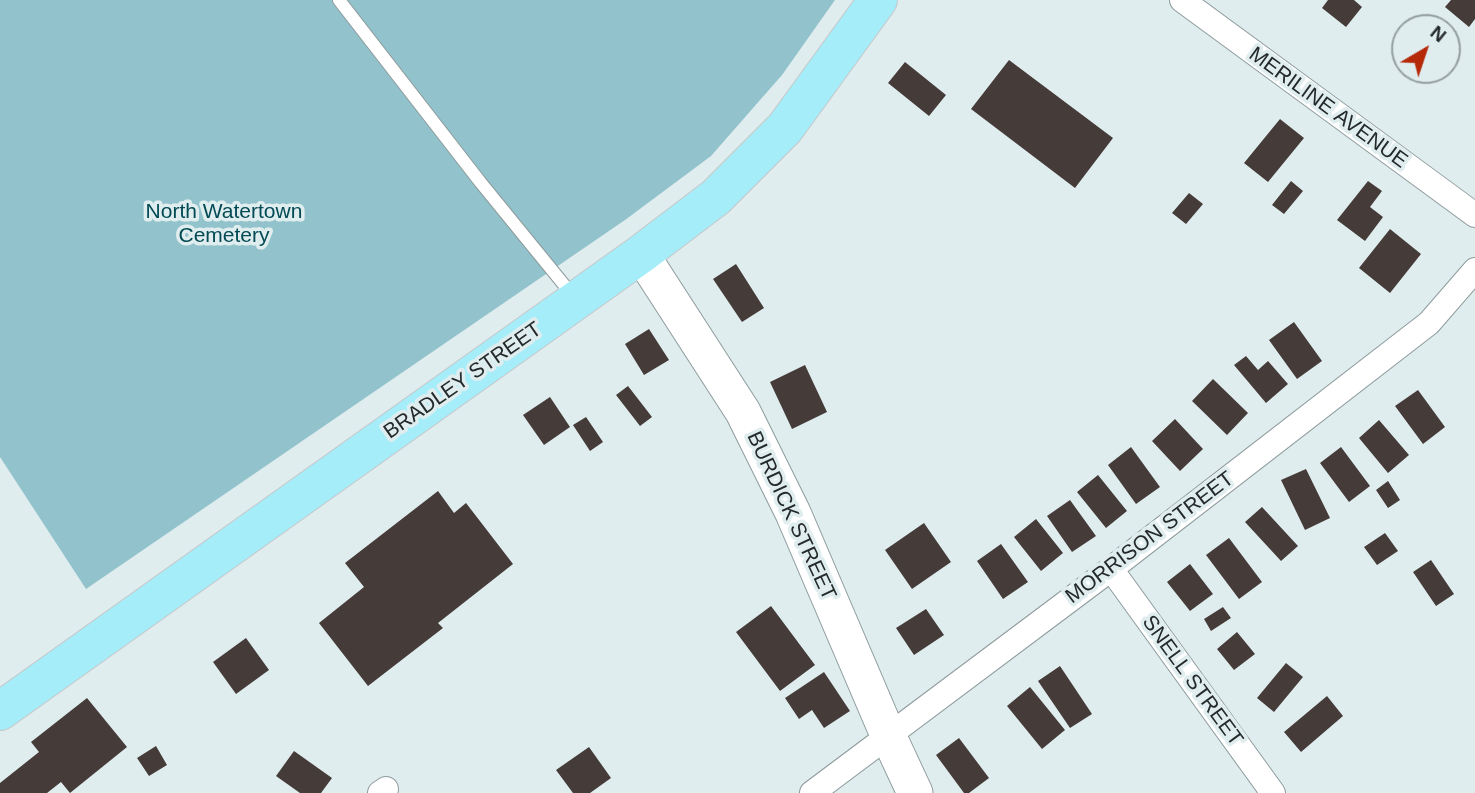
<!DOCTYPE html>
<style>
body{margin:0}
#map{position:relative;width:1475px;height:793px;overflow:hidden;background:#e0edef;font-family:Arial,sans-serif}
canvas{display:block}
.north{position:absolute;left:1391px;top:14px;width:70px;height:70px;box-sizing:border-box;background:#e0edef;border:2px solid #959fa0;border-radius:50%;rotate:39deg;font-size:19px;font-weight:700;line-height:28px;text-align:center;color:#24292a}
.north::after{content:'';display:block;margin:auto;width:24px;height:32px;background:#b52909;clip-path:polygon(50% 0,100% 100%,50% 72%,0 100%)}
</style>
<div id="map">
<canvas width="1475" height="793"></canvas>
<div class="north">N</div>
</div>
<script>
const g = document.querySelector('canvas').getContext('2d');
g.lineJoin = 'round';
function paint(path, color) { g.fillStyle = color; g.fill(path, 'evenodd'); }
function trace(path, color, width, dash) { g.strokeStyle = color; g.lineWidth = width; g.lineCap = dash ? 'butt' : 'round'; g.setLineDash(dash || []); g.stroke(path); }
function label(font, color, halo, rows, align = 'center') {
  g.font = font + ' Arial,sans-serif'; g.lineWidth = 7; g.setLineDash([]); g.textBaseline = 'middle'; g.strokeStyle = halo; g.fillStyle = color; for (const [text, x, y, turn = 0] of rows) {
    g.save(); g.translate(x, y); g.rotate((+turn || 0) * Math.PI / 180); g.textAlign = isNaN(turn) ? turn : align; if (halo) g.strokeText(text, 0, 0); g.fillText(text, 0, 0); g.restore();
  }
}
const green = new Path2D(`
 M 0,0 L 835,0 L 782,75 L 711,156 L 625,220 L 86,589 L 0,457 Z`);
const building = new Path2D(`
 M 1328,0 L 1354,0 L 1362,7 L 1346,27 L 1322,8 Z
 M 1451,0 L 1475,0 L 1475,19 L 1469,27 L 1445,7 Z
 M 1009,60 L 1113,138 L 1075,188 L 971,109 Z
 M 905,62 L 946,95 L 929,116 L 888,83 Z
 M 1280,119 L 1304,138 L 1268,182 L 1244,163 Z
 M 1291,181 L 1303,191 L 1284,214 L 1272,205 Z
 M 1368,181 L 1382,191 L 1370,207 L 1383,217 L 1365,241 L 1337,220 Z
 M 1189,193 L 1203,204 L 1186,224 L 1172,213 Z
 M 1390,229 L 1421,254 L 1390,293 L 1359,268 Z
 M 736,264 L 764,308 L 742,322 L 713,279 Z
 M 1294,322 L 1322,361 L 1297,379 L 1269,340 Z
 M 649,329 L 669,360 L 644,375 L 625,344 Z
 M 1246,356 L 1258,370 L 1268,361 L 1288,384 L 1266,403 L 1234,365 Z
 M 805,365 L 827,412 L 792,429 L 770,382 Z
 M 1213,379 L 1248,413 L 1227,435 L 1192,401 Z
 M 628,386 L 652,417 L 640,426 L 616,395 Z
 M 1418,390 L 1445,427 L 1423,444 L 1395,406 Z
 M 550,397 L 570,427 L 544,445 L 523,415 Z
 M 586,417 L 603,442 L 590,451 L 573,425 Z
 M 1175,419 L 1203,449 L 1180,471 L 1152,441 Z
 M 1379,420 L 1409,455 L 1388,473 L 1359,438 Z
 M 1131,447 L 1160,487 L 1136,504 L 1108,465 Z
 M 1341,447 L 1370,486 L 1349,502 L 1320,463 Z
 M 1306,469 L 1330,518 L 1305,530 L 1281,480 Z
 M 1098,475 L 1127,511 L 1106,528 L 1077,492 Z
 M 1388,481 L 1400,500 L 1388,508 L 1376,490 Z
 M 438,491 L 454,513 L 466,503 L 513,564 L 438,623 L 443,628 L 368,686 L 319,623 L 364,587 L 345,563 Z
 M 1070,500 L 1096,536 L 1072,552 L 1047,516 Z
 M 1262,507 L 1298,546 L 1281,561 L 1245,522 Z
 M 1036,519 L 1063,553 L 1041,571 L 1014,537 Z
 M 924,523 L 951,562 L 912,589 L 885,550 Z
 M 1385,533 L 1398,551 L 1377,565 L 1364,547 Z
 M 1229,538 L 1262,582 L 1239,599 L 1206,555 Z
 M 1001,544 L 1028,582 L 1003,599 L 977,561 Z
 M 1431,560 L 1454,594 L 1436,606 L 1413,572 Z
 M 1190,564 L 1213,594 L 1190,611 L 1167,582 Z
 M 771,606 L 815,665 L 780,691 L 736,632 Z
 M 1223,607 L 1231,618 L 1211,631 L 1204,619 Z
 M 926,609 L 944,635 L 914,655 L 896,628 Z
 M 1237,632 L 1255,654 L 1234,670 L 1217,649 Z
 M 246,638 L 269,670 L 236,694 L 213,662 Z
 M 1286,663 L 1303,677 L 1274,712 L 1257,698 Z
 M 1060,666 L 1092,714 L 1070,728 L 1038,681 Z
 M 824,672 L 850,711 L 824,728 L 812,710 L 799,719 L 785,698 Z
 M 1030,687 L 1065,730 L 1042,749 L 1007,706 Z
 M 1327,696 L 1343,716 L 1301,752 L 1284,732 Z
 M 87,698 L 127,747 L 70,793 L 61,782 L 47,793 L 0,793 L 0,783 L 39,752 L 31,742 Z
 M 959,738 L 989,778 L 969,793 L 964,793 L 936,755 Z
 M 156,746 L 167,765 L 149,776 L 137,758 Z
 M 589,747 L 611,778 L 590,793 L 573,793 L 556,770 Z
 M 294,751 L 332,778 L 321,793 L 300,793 L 276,776 Z`);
const lane = new Path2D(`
 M 339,0 L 481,183 L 574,297`);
const street = new Path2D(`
 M 1182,0 L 1475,215
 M 1111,569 L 1273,793
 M 380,793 L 386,789
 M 812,793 L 1111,569 L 1429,323 L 1475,270`);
const secondary = new Path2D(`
 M 641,254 L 743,412 L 793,513 L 888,735 L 915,793`);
const primary = new Path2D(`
 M 0,711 L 641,254 L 716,197 L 785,128 L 878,0`);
const streetNames = [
 ["MERILINE AVENUE",1328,108,36],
 ["BRADLEY STREET",463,381,-35],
 ["BURDICK STREET",791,516,65],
 ["MORRISON STREET",1150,538,-37],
 ["SNELL STREET",1192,681,54]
];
const parkNames = [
 ["North Watertown",224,212],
 ["Cemetery",224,236]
];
paint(green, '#92c2cb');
paint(building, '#453b39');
trace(lane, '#8e9b9d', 14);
trace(street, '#8e9b9d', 26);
trace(secondary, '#8e9b9d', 37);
trace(primary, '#c6c7c8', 40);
trace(lane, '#fff', 12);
trace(street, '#fff', 24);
trace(secondary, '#fff', 35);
trace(primary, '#a6edfa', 38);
label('21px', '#24292a', '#e0edef', streetNames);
label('21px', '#024a54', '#e0edef', parkNames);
</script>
